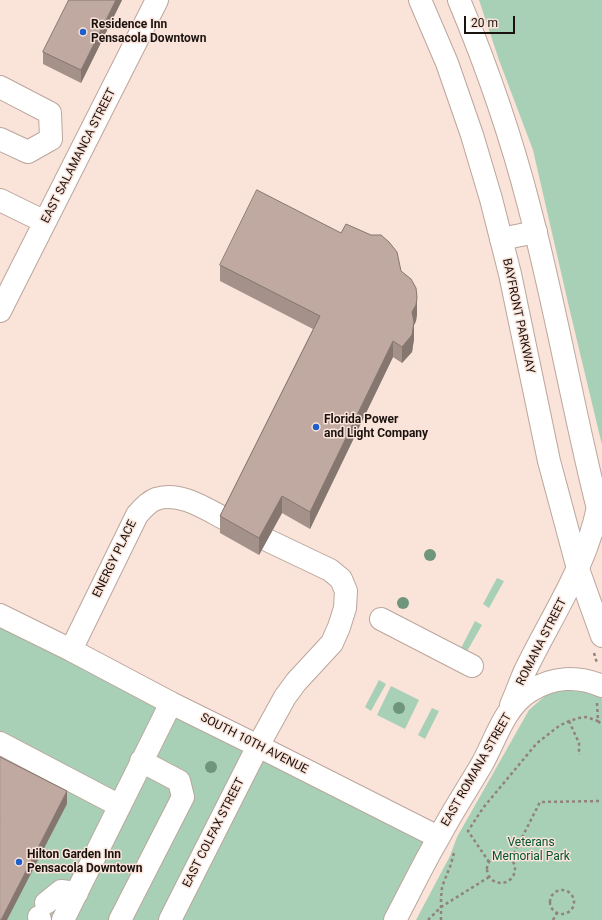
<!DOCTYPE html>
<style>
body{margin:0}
#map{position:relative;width:602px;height:920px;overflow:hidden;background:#fae3d9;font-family:Roboto,sans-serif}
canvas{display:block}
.scale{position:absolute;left:464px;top:16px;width:51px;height:18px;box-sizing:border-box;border:2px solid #1a120f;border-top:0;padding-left:5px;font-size:12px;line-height:14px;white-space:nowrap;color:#1a120f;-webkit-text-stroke:3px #fae3d9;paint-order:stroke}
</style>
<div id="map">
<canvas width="602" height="920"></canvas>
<div class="scale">20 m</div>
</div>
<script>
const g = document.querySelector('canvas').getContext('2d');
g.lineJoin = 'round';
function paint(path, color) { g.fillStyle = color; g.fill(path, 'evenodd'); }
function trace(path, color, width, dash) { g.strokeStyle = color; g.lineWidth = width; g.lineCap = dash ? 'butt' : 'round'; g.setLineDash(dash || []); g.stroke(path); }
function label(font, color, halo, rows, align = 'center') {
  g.font = font + ' Roboto,sans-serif'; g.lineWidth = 3; g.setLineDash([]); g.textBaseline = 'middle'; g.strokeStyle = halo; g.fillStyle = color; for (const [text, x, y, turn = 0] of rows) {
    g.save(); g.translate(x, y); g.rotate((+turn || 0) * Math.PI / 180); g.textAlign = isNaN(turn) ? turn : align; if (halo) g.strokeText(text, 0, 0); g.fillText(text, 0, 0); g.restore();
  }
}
const green = new Path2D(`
 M 479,0 L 602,0 L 602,445 L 569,307 L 533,150 L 499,60 Z
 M 497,578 L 504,581 L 489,608 L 483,604 Z
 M 475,621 L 482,625 L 466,653 L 460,650 Z
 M 0,625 L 246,749 L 159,920 L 0,920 Z
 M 379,680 L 386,684 L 371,711 L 365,707 Z
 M 391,686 L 419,700 L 405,729 L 377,715 Z
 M 563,690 L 584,691 L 602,698 L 602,920 L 416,920 L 450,856 L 457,837 L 529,710 L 546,695 Z
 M 432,708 L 439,711 L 425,739 L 418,735 Z
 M 263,758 L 426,840 L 384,920 L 181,920 Z`);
const path = new Path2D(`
 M 594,653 L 597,663
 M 597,703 L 598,721 L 602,725
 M 569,721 L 579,743 L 579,755
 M487 869a14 14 0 1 1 28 0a14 14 0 1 1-28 0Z
 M 511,859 L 540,802 L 602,801
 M 489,862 L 468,831 L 483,808 L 537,743 L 559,726 L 569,721 L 579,718 L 586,717 L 598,721
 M550 902a12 12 0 1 1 24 0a12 12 0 1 1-24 0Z
 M 428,920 L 441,907 L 489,877
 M 441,920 L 441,899 L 442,887 L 447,874 L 450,867 L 454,853
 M 553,920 L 557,913`);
const minor = new Path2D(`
 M 0,87 L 50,113 L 51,139
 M 0,139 L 28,152 L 51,139
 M 0,200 L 45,222
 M 501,239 L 536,232
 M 0,311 L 157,0
 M 0,615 L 71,650 L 171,703 L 258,746 L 438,837
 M 381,619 L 472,666
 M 71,650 L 137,515 C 142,509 148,502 156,499 C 180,491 206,509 227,520
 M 511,705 C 516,694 520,682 525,671 C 551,617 586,567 598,507
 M 0,743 L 120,806
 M 46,903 L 61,891 L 77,893
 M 39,917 L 40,920
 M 63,920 L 171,703
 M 120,920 L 183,797 L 179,781 L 141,761
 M 170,920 L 258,746 L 285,697 L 296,682 L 332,643 L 339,627 L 345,608 L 346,591 L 341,579 L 330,570 L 267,540
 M 395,920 C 410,892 423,864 439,837 C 452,812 468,788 482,764 C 496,739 504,707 530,691 C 552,677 578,675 602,686`);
const major = new Path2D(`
 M 420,0 L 447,63 L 472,135 L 491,199 L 510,274 L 549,461 L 578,569 L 602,636
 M 459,0 C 487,67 511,136 529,206 C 550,285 565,365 583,445 C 589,472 595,498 602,524`);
const trees = [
 [430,555],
 [403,603],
 [399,708],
 [211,767]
];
const wall = new Path2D(`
 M 69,0 L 122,0 L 81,83 L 43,64 L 43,52 Z
 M 220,265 L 401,271 L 417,314 L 416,321 L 414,325 L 414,339 L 412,352 L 402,363 L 393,357 L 310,529 L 282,513 L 259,555 L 220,533 L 220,516 L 313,329 L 220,281 Z`);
const shadedWall = new Path2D(`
 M 116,0 L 122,0 L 81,83 L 81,70 Z
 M 417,297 L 417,314 L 416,321 L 414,325 L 414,339 L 412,352 L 402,363 L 402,347 L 412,312 Z
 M 393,341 L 393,357 L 310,529 L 310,512 Z
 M 282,496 L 282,513 L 259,555 L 259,538 Z
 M 67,791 L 67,804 L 7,920 L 1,920 Z`);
const building = new Path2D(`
 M 69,0 L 116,0 L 81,70 L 43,52 Z
 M 257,190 L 341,233 L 346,224 L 371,235 L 381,235 L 389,242 L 397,252 L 401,271 L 411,279 L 416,288 L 417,297 L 416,305 L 412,312 L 414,322 L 412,335 L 402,347 L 393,341 L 310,512 L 282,496 L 259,538 L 220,516 L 320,316 L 220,265 Z
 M 0,757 L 67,791 L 1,920 L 0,920 Z`);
const markers = [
 [83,32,4,"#1f5fcb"],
 [316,427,4,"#1f5fcb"],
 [19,862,4,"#1f5fcb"]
];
const poiNames = [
 ["Residence Inn",91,25],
 ["Pensacola Downtown",91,39],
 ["Florida Power",324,420],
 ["and Light Company",324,434],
 ["Hilton Garden Inn",27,855],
 ["Pensacola Downtown",27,869]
];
const streetNames = [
 ["EAST SALAMANCA STREET",79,156,-63],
 ["BAYFRONT PARKWAY",518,316,78],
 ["ENERGY PLACE",115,559,-64],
 ["ROMANA STREET",542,642,-63],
 ["SOUTH 10TH AVENUE",254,744,27],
 ["EAST ROMANA STREET",477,770,-60],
 ["EAST COLFAX STREET",214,833,-63]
];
const parkNames = [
 ["Veterans",531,843],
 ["Memorial Park",531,857]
];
paint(green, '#a7d0b6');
trace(minor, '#bba69c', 24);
trace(major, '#bba69c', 24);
trace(path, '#92827c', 2.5, [3, 3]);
trace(minor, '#fff', 22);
trace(major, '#fff', 22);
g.fillStyle = '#70957d';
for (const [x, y] of trees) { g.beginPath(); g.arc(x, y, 6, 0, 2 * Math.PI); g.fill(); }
paint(wall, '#a4918a');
paint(shadedWall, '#867670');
paint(building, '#bfa9a0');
trace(building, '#867670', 1);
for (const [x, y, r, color] of markers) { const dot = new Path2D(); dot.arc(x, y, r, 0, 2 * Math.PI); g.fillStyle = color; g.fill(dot); trace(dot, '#fae3d9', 1.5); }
label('bold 12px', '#1a120f', '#fae3d9', poiNames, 'left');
label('12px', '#1a120f', '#fae3d9', streetNames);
label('12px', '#005531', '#fae3d9', parkNames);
</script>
